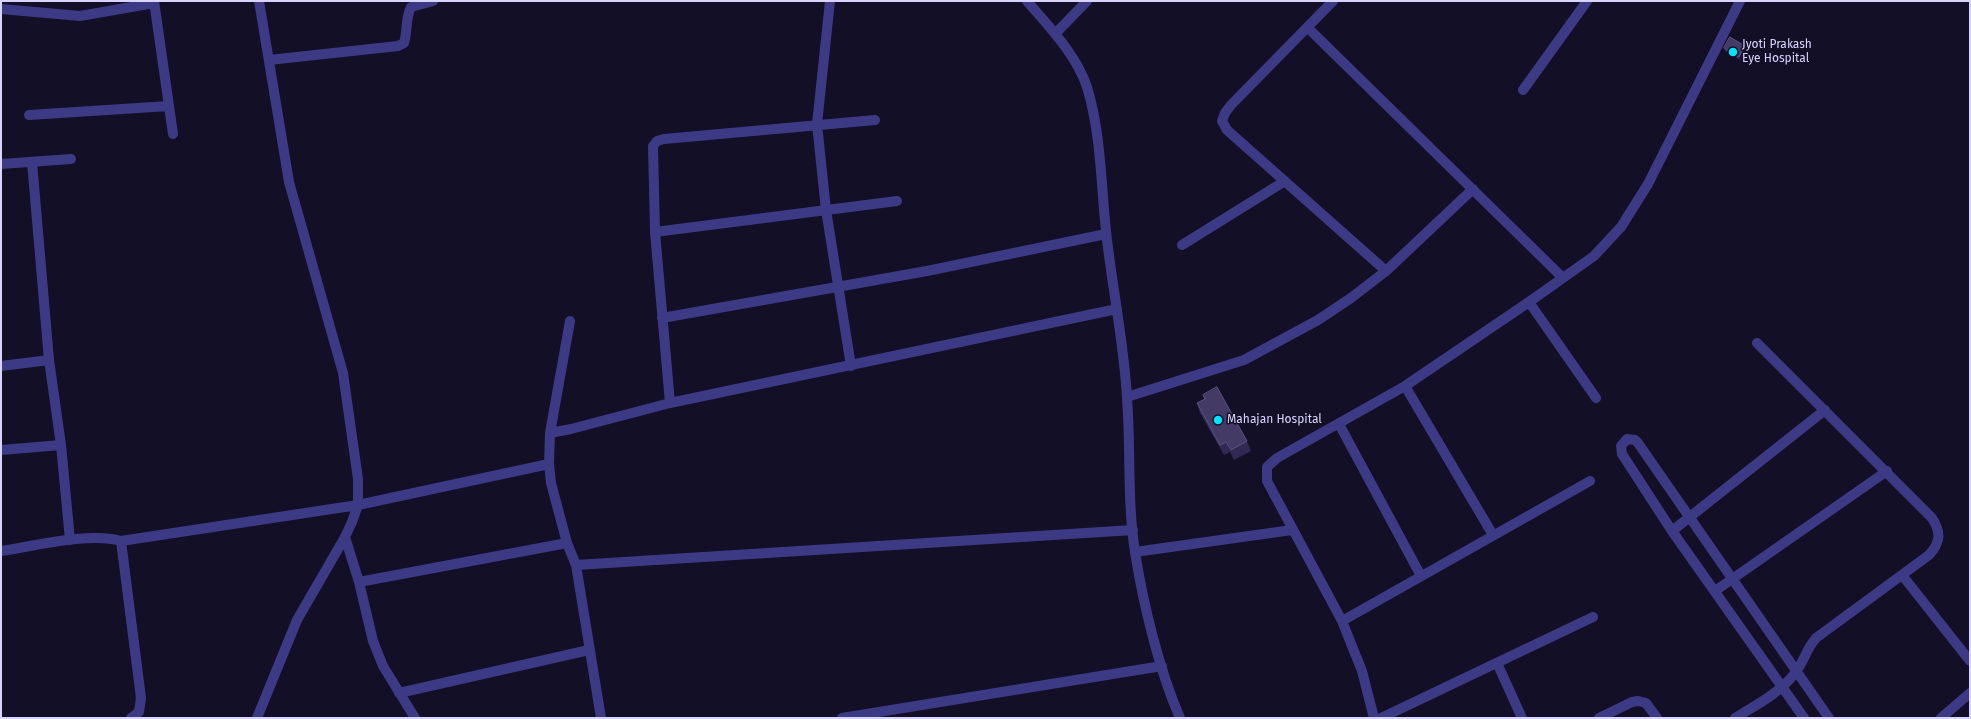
<!DOCTYPE html>
<style>
body{margin:0}
#map{position:relative;width:1971px;height:719px;overflow:hidden;background:#130f26;font-family:"Fira Sans",sans-serif}
canvas{display:block}
.frame{position:absolute;inset:0;border:2px solid #d9d4ff;pointer-events:none}
</style>
<div id="map">
<canvas width="1971" height="719"></canvas>
<div class="frame"></div>
</div>
<script>
const g = document.querySelector('canvas').getContext('2d');
g.lineJoin = 'round';
function trace(path, color, width, dash) { g.strokeStyle = color; g.lineWidth = width; g.lineCap = dash ? 'butt' : 'round'; g.setLineDash(dash || []); g.stroke(path); }
function paint(path, color) { g.fillStyle = color; g.fill(path, 'evenodd'); }
function label(font, color, halo, rows, align = 'center') {
  g.font = font + ' "Fira Sans",sans-serif'; g.lineWidth = 3; g.setLineDash([]); g.textBaseline = 'middle'; g.strokeStyle = halo; g.fillStyle = color; for (const [text, x, y, turn = 0] of rows) {
    g.save(); g.translate(x, y); g.rotate((+turn || 0) * Math.PI / 180); g.textAlign = isNaN(turn) ? turn : align; if (halo) g.strokeText(text, 0, 0); g.fillText(text, 0, 0); g.restore();
  }
}
const minor = new Path2D(`
 M 154,1 L 173,134
 M 830,1 L 817,124 L 826,210 L 851,366
 M 1027,1 C 1049,27 1076,54 1087,87 C 1101,133 1101,184 1106,231 C 1112,287 1124,342 1127,398 C 1131,449 1127,502 1135,552 C 1143,603 1159,670 1180,718
 M 1333,1 L 1231,105 L 1225,113 L 1222,121 L 1227,130 L 1386,271
 M 1,9 L 80,16 L 154,3
 M 1308,28 L 1563,278
 M 1055,34 L 1087,1
 M 269,60 L 398,46 L 404,43 C 408,30 405,19 411,7 L 433,1
 M 1523,90 L 1587,1
 M 29,115 L 169,106
 M 32,162 L 49,360 L 61,445 L 70,540
 M 1,164 L 71,159
 M 655,232 L 897,201
 M 1182,245 L 1285,181
 M 1529,302 L 1596,398
 M 662,318 L 927,271 L 1106,234
 M 570,321 L 550,433 L 549,464 L 551,483 L 567,543 L 576,565 L 601,718
 M 1,366 L 49,360
 M 1405,386 L 1493,535
 M 1127,397 L 1244,360 L 1318,320 L 1351,298 L 1386,271 L 1473,189
 M 670,403 L 655,232 L 653,146 L 657,141 L 664,139 L 875,120
 M 1339,424 L 1421,576
 M 550,433 L 571,429 L 670,403 L 1117,309
 M 1,450 L 61,445
 M 1672,531 L 1825,410
 M 345,537 L 359,582 L 373,641 L 383,666 L 415,718
 M 121,541 L 141,698 L 139,712 L 131,718
 M 1,551 C 35,546 89,532 121,541 L 358,505 L 549,464
 M 1135,552 L 1292,530
 M 576,565 L 1133,530
 M 1902,575 L 1970,661
 M 359,582 L 567,543
 M 1715,591 L 1887,471
 M 1342,621 L 1590,481
 M 1497,663 L 1522,718
 M 399,693 L 589,650
 M 257,718 L 297,620 L 345,537 L 352,522 L 358,505 L 358,479 L 343,373 L 289,182 L 259,1
 M 842,718 L 1162,666
 M 1374,718 L 1362,671 L 1342,621 L 1267,481 L 1267,467 L 1277,458 L 1405,386 L 1529,302 L 1594,256 L 1621,227 L 1648,184 L 1740,1
 M 1381,718 L 1593,617
 M 1599,718 L 1632,702 L 1638,701 L 1646,703 L 1657,718
 M 1735,718 C 1756,705 1780,693 1795,673 C 1804,662 1806,649 1816,638 L 1929,555 C 1941,542 1941,532 1932,518 L 1757,343
 M 1804,718 L 1672,531 L 1622,454 L 1621,446 L 1627,439 L 1635,440 L 1638,443 L 1829,718
 M 1941,718 L 1970,693`);
const wall = new Path2D(`
 M 1724,48 L 1747,50 L 1740,60 L 1725,51 Z
 M 1203,395 L 1247,441 L 1251,451 L 1234,460 L 1230,452 L 1224,455 L 1200,413 L 1197,403 L 1204,399 Z`);
const shadedWall = new Path2D(`
 M 1745,46 L 1747,50 L 1740,60 L 1739,57 Z`);
const building = new Path2D(`
 M 1730,37 L 1745,46 L 1739,57 L 1724,48 Z
 M 1217,387 L 1247,441 L 1231,450 L 1226,442 L 1220,445 L 1197,403 L 1205,399 L 1203,395 Z`);
const markers = [
 [1733,52,5,"#00e5ff"],
 [1218,420,5,"#00e5ff"]
];
const poiNames = [
 ["Jyoti Prakash",1742,45],
 ["Eye Hospital",1742,59],
 ["Mahajan Hospital",1227,420]
];
trace(minor, '#3d3a85', 10);
paint(wall, '#312854');
paint(shadedWall, '#1d163a');
paint(building, '#433a66');
trace(building, '#5a527e', 1);
for (const [x, y, r, color] of markers) { const dot = new Path2D(); dot.arc(x, y, r, 0, 2 * Math.PI); g.fillStyle = color; g.fill(dot); trace(dot, '#130f26', 1.5); }
label('12px', '#d9d4ff', '#130f26', poiNames, 'left');
</script>
